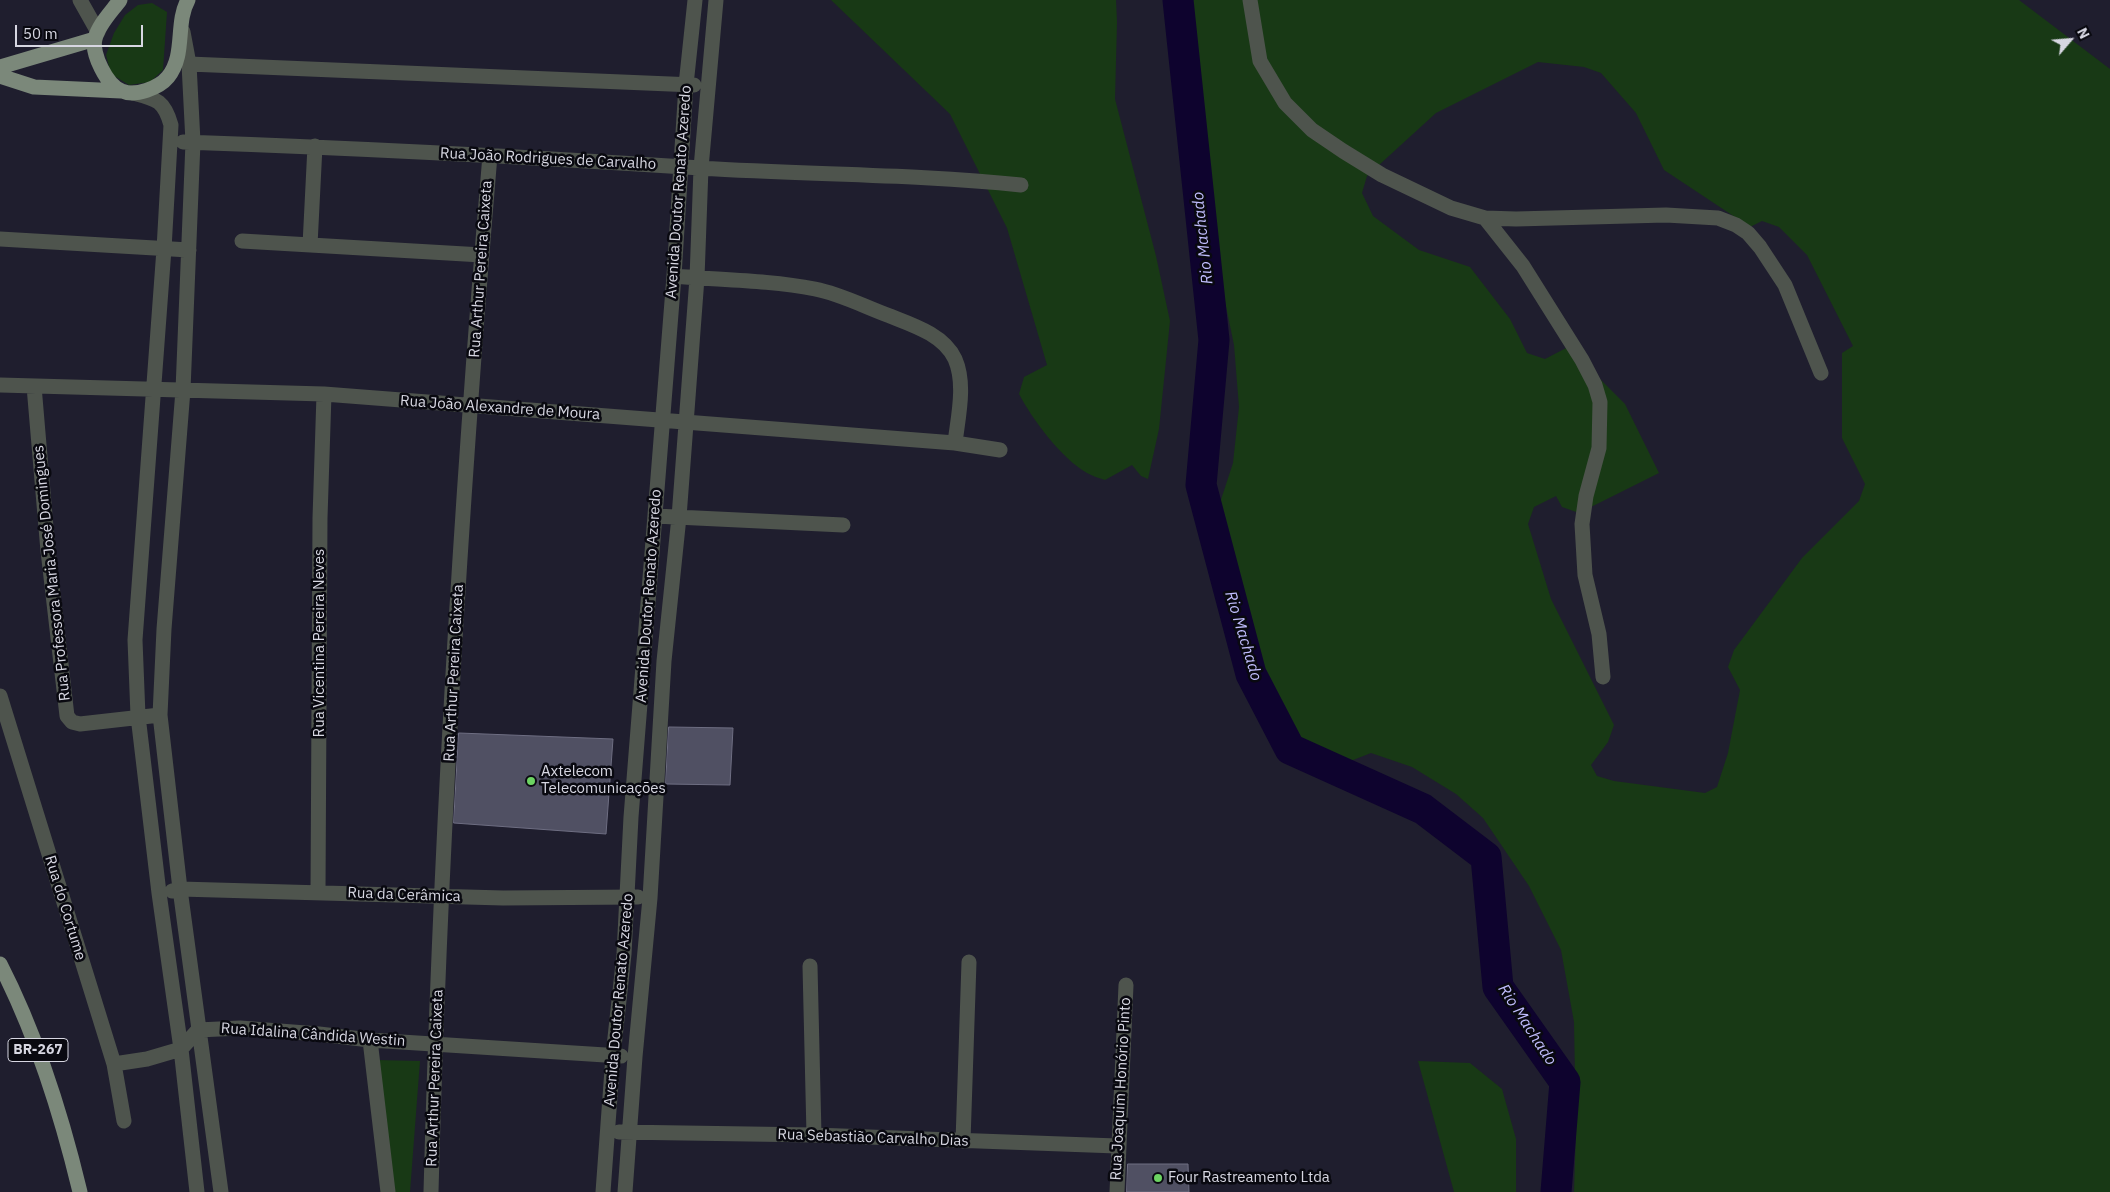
<!DOCTYPE html>
<meta charset="utf-8">
<style>
body{margin:0}
#map{position:relative;width:2110px;height:1192px;overflow:hidden;background:#1f1e2e;font-family:"IBM Plex Sans",sans-serif}
canvas{display:block}
.north{position:absolute;left:2045px;top:15px;width:50px;height:50px;-webkit-text-stroke:4px #090910;paint-order:stroke;rotate:63deg;font-size:14px;font-weight:700;line-height:20px;text-align:center;color:#d7d7e2}
.north::after{content:'';display:block;margin:auto;width:18px;height:22px;background:#d7d7e2;clip-path:polygon(50% 0,100% 100%,50% 72%,0 100%)}
.scale{position:absolute;left:15px;top:25px;width:128px;height:22px;box-sizing:border-box;border:2px solid #d7d7e2;border-top:0;padding-left:6px;font-size:15px;line-height:18px;white-space:nowrap;color:#d7d7e2;-webkit-text-stroke:4px #090910;paint-order:stroke}
</style>
<div id="map">
<canvas width="2110" height="1192"></canvas>
<div class="north">N</div>
<div class="scale">50 m</div>
</div>
<script>
const g = document.querySelector('canvas').getContext('2d');
g.lineJoin = 'round';
function paint(path, color) { g.fillStyle = color; g.fill(path, 'evenodd'); }
function trace(path, color, width, dash) { g.strokeStyle = color; g.lineWidth = width; g.lineCap = dash ? 'butt' : 'round'; g.setLineDash(dash || []); g.stroke(path); }
function label(font, color, halo, rows, align = 'center') {
  g.font = font + ' "IBM Plex Sans",sans-serif'; g.lineWidth = 5; g.setLineDash([]); g.textBaseline = 'middle'; g.strokeStyle = halo; g.fillStyle = color; for (const [text, x, y, turn = 0] of rows) {
    g.save(); g.translate(x, y); g.rotate((+turn || 0) * Math.PI / 180); g.textAlign = isNaN(turn) ? turn : align; if (halo) g.strokeText(text, 0, 0); g.fillText(text, 0, 0); g.restore();
  }
}
const green = new Path2D(`
 M 831,0 L 1116,0 L 1117,22 L 1115,99 L 1156,256 L 1170,321 L 1159,429 L 1148,479 L 1141,476 L 1132,465 L 1105,480 C 1099,478 1092,476 1087,473 C 1062,459 1032,419 1019,394 L 1024,377 L 1047,365 L 1007,228 L 950,114 Z
 M 1178,0 L 2019,0 L 2110,69 L 2110,1192 L 1574,1192 L 1576,1131 L 1574,1022 L 1561,950 L 1529,886 L 1483,818 L 1456,794 L 1412,767 L 1371,753 L 1320,773 L 1300,763 L 1239,641 L 1233,568 L 1212,527 L 1233,463 L 1239,407 L 1234,345 L 1183,99 ZM 1538,62 L 1584,67 L 1601,73 L 1636,113 L 1664,170 L 1750,227 L 1762,221 L 1779,227 L 1807,255 L 1853,346 L 1842,353 L 1842,438 L 1865,484 L 1859,501 L 1802,558 L 1734,650 L 1728,667 L 1740,690 L 1728,753 L 1717,787 L 1705,793 L 1614,781 L 1597,776 L 1591,765 L 1608,742 L 1614,725 L 1551,599 L 1528,524 L 1534,507 L 1556,496 L 1562,507 L 1579,513 L 1659,473 L 1625,404 L 1568,347 L 1545,359 L 1527,353 L 1510,319 L 1470,267 L 1419,250 L 1373,216 L 1362,193 L 1367,176 L 1436,113 Z
 M 152,3 L 167,12 L 163,70 L 150,82 L 129,85 L 111,74 L 106,55 L 114,33 L 125,15 L 138,5 Z
 M 376,1060 L 420,1061 L 410,1192 L 395,1192 Z
 M 1418,1061 L 1470,1063 L 1502,1089 L 1516,1139 L 1516,1192 L 1454,1192 Z`);
const river = new Path2D(`
 M 1178,0 L 1214,340 L 1201,485 L 1251,674 L 1290,749 L 1423,809 L 1486,857 L 1498,987 L 1565,1082 L 1556,1192`);
const building = new Path2D(`
 M 669,727 L 733,728 L 730,785 L 666,784 Z
 M 459,733 L 613,739 L 606,834 L 454,823 Z
 M 1128,1164 L 1188,1164 L 1189,1192 L 1127,1192 Z`);
const minor = new Path2D(`
 M 80,0 L 98,32
 M 1250,0 L 1260,61 L 1285,103 L 1312,130 L 1343,151 L 1382,175 L 1451,208 L 1485,218 L 1516,219 L 1666,215 L 1718,218 L 1736,225 L 1748,233 L 1760,247 L 1785,285 L 1821,373
 M 183,32 L 189,64 L 193,142 L 183,390 L 164,629 L 160,715 L 180,889 L 221,1192
 M 189,64 L 694,85
 M 133,93 C 156,99 164,100 171,125 L 164,249 L 135,640 L 138,716 L 159,893 L 181,1049 L 197,1192
 M 183,142 C 356,148 529,157 701,168 C 808,175 915,174 1021,185
 M 1485,218 L 1523,266 L 1582,360 L 1595,385 L 1600,402 L 1599,448 L 1586,496 L 1582,524 L 1585,575 L 1599,634 L 1603,677
 M 0,239 L 189,250
 M 242,241 L 482,255
 M 310,245 L 315,146
 M 674,276 C 720,280 768,280 815,289 C 841,294 865,307 890,316 C 913,325 944,335 955,359 C 966,384 958,417 955,443
 M 0,385 L 324,394 L 955,443 L 1000,450
 M 34,386 L 48,551 L 67,716 L 72,722 L 80,724 L 160,715
 M 655,516 L 843,525
 M 0,696 L 114,1064 L 124,1121
 M 172,891 L 180,889 L 503,898 L 638,897
 M 318,892 L 320,518 L 324,394
 M 810,966 L 814,1135
 M 370,1040 L 388,1192
 M 114,1064 L 147,1059 L 181,1049 L 198,1030 L 240,1028 L 319,1034 L 370,1040 L 621,1056
 M 619,1132 L 814,1135 L 1117,1146
 M 963,1141 L 969,962
 M 431,1192 C 440,846 461,500 490,155
 M 603,1192 L 613,1056 L 624,954 L 631,817 L 674,276 L 686,85 L 695,0
 M 625,1192 L 635,1057 L 650,898 L 664,661 L 679,517 L 697,278 L 701,168 L 716,0
 M 1117,1192 L 1126,985`);
const major = new Path2D(`
 M 120,0 C 112,11 98,25 95,39 C 91,53 107,86 122,91 C 135,97 159,88 168,77 C 186,55 175,23 188,0
 M 0,67 L 95,39
 M 0,76 L 34,87 L 121,91
 M 0,964 C 37,1036 61,1113 80,1192`);
const markers = [
 [531,781,5,"#6cd362"],
 [1158,1178,5,"#6cd362"]
];
const shields = [
 [38,1050,60]
];
const shieldNames = [
 ["BR-267",38,1050]
];
const streetNames = [
 ["Rua João Rodrigues de Carvalho",548,159,3],
 ["Avenida Doutor Renato Azeredo",679,192,-86],
 ["Rua Arthur Pereira Caixeta",481,269,-86],
 ["Rua João Alexandre de Moura",500,408,4],
 ["Rua Professora Maria José Domingues",52,573,-96],
 ["Avenida Doutor Renato Azeredo",649,596,-86],
 ["Rua Vicentina Pereira Neves",320,643,-90],
 ["Rua Arthur Pereira Caixeta",454,673,-87],
 ["Rua da Cerâmica",404,895,2],
 ["Rua do Cortume",65,908,73],
 ["Avenida Doutor Renato Azeredo",619,1000,-85],
 ["Rua Idalina Cândida Westin",313,1035,4],
 ["Rua Arthur Pereira Caixeta",435,1078,-88],
 ["Rua Joaquim Honório Pinto",1121,1089,-87],
 ["Rua Sebastião Carvalho Dias",873,1138,2]
];
const poiNames = [
 ["Axtelecom",541,772],
 ["Telecomunicações",541,789],
 ["Four Rastreamento Ltda",1168,1178]
];
const waterNames = [
 ["Rio Machado",1203,238,-96],
 ["Rio Machado",1243,636,73],
 ["Rio Machado",1527,1025,57]
];
paint(green, '#183915');
trace(river, '#0e032e', 31);
paint(building, '#505063');
trace(building, '#6e6e82', 1);
trace(minor, '#4e544d', 15);
trace(major, '#7b887a', 15);
for (const [x, y, r, color] of markers) { const dot = new Path2D(); dot.arc(x, y, r, 0, 2 * Math.PI); g.fillStyle = color; g.fill(dot); trace(dot, '#090910', 2); }
for (const [x, y, w] of shields) { const box = new Path2D(); box.roundRect(x - w / 2, y - 11.5, w, 23, 4); g.fillStyle = '#090910'; g.fill(box); trace(box, '#d7d7e2', 1); }
label('bold 14px', '#d7d7e2', null, shieldNames);
label('15px', '#d7d7e2', '#090910', streetNames);
label('15px', '#d7d7e2', '#090910', poiNames, 'left');
label('italic 16px', '#c0bdfd', '#090910', waterNames);
</script>
